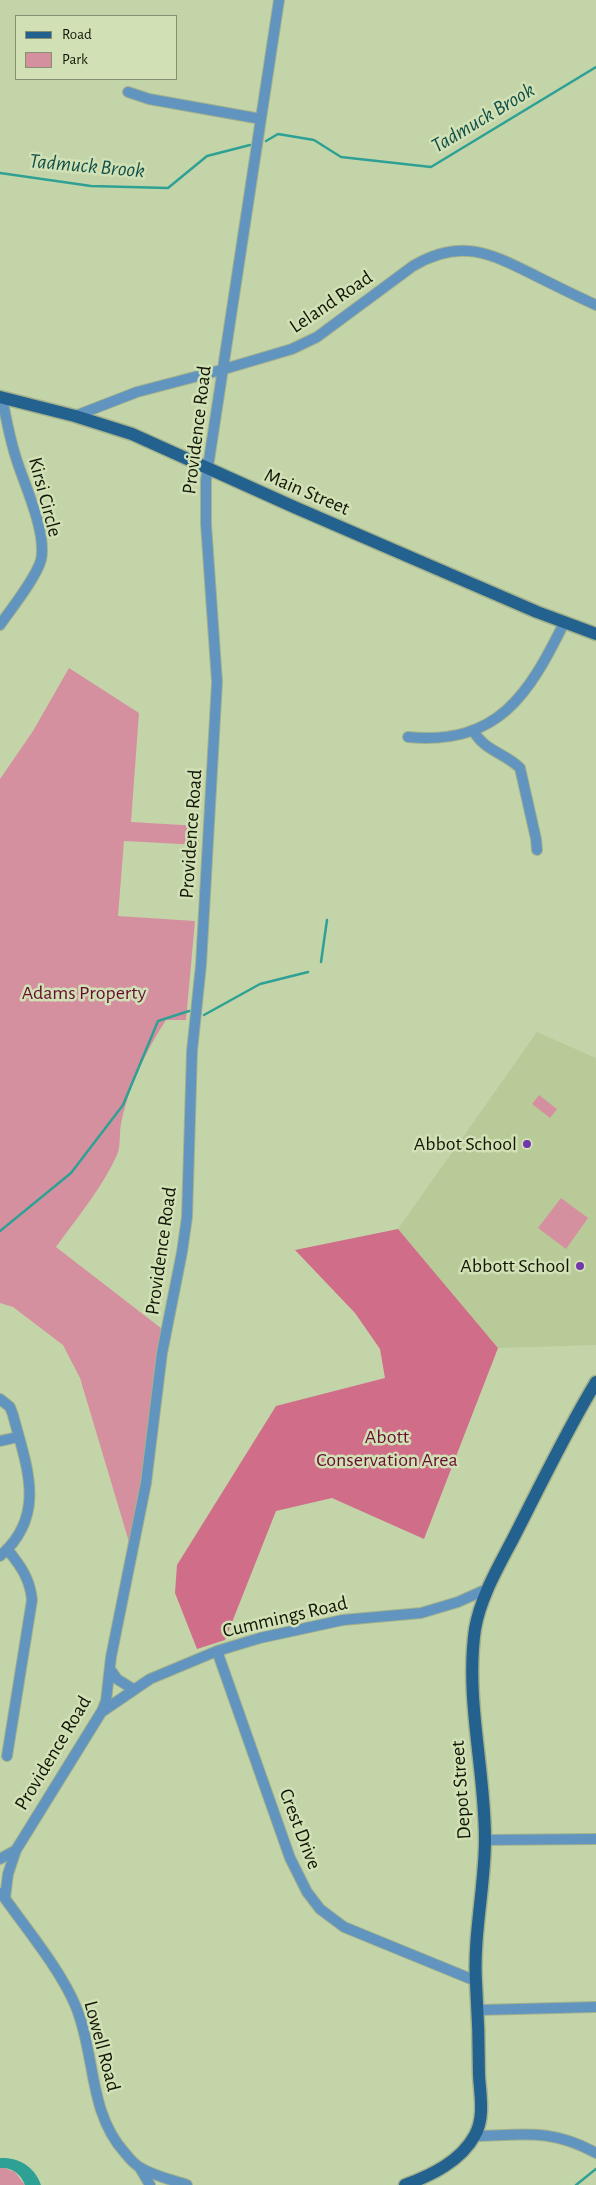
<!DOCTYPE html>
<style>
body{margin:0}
#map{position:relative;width:596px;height:2185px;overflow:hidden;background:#c4d4a9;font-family:"Alegreya Sans",sans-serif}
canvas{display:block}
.legend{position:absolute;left:15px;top:15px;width:162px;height:65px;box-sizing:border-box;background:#d1e1b5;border:1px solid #84906f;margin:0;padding:6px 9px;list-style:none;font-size:15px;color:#111606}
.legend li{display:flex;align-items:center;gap:10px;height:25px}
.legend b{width:25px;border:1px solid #84906f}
</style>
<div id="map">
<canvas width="596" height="2185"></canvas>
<ul class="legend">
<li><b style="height:6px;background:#23618e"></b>Road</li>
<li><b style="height:14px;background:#d590a0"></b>Park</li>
</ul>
</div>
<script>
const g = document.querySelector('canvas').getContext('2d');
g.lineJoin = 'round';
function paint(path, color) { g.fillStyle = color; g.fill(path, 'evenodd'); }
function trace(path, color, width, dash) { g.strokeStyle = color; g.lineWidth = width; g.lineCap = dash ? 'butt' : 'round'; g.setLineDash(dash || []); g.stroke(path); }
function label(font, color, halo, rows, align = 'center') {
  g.font = font + ' "Alegreya Sans",sans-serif'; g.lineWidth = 5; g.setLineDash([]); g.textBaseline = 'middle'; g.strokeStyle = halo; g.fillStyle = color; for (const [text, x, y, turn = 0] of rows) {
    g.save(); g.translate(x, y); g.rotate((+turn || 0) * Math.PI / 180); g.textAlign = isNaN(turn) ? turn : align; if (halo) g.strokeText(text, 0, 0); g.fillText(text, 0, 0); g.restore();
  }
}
const built = new Path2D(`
 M 537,1032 L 596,1058 L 596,1345 L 498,1348 L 398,1229 Z`);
const green = new Path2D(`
 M 69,668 L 139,713 L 131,822 L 199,826 L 199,845 L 124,841 L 118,916 L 195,921 L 186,1020 L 166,1020 C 146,1051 128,1088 121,1124 C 119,1134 121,1146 117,1155 C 102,1188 77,1218 56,1247 L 166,1332 L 132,1552 L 80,1378 L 63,1345 L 13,1307 L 0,1303 L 0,779 L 33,731 Z
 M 539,1095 L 557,1109 L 550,1118 L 532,1104 Z
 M 561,1198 L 588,1218 L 566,1249 L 538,1228 Z
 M 2,2167 L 15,2172 L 25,2185 L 0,2185 L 0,2168 Z`);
const forest = new Path2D(`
 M 398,1229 L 498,1348 L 424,1539 L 332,1498 L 276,1511 L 225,1640 L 197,1649 L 175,1593 L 177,1565 L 276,1406 L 385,1378 L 380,1349 L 355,1313 L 295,1250 Z`);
const water = new Path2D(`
 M 0,2158 C 19,2157 35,2167 41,2185 L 25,2185 C 21,2174 12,2167 0,2168 Z`);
const stream = new Path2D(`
 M 266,141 L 278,134 L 314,140 L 341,157 L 431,167 L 596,67
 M 0,173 L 91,186 L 168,188 L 207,156 L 250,145
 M 321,962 L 327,920
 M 204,1015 L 260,984 L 308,972
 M 0,1231 L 71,1173 L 123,1105 L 158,1021 L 189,1011
 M 576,2185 L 596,2169`);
const minor = new Path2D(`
 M 128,92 L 149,99 L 261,119
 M 75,416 L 137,392 L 221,370 L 292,349 L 317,337 L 413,266 C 461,237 492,254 536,276 C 556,286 576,296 596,305
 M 0,625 C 11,609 36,578 41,560 C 47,533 25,486 17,461 C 10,440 6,419 2,397
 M 473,730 C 484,751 505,753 520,768 L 536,839 L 537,850
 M 408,737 C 498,746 529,694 564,623
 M 0,1399 L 10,1407 L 13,1415 C 26,1465 48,1515 0,1556
 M 0,1441 L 18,1437
 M 217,1651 L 290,1858 L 307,1892 L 320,1909 L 344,1927 L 476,1981
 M 110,1669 L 117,1679 L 133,1689
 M 103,1711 L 150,1679 L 217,1651 L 260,1638 L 343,1620 L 421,1613 L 458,1602 L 487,1589
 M 7,1756 L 32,1600 C 30,1579 21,1566 7,1549
 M 485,1840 L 596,1839
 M 0,1859 L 16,1850
 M 1,1893 C 25,1927 61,1970 76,2007 C 96,2056 88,2112 125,2153 C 129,2158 135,2165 141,2168 C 154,2176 173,2180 187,2185
 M 5,1898 L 8,1874 L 16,1850 L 102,1711 L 106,1701 L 111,1657 L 146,1483 L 162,1353 L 182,1252 L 187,1217 L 192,1051 L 201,965 L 217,682 L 206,524 L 206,480 L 279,0
 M 479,2010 L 596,2007
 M 475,2136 C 523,2135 551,2128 596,2153
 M 140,2168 L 150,2185`);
const major = new Path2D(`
 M 0,397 L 75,416 L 132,434 L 294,507 L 537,612 L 596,634
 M 405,2185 C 432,2175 461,2161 475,2135 C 485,2117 480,2094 479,2075 C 479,2044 478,2014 476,1983 C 473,1935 485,1887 485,1839 C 485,1769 465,1699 475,1629 C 481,1594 502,1561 518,1529 C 543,1480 567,1430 596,1382`);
const markers = [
 [527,1144,5,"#7336ac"],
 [580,1266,5,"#7336ac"]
];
const streetNames = [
 ["Leland Road",331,302,-34],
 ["Providence Road",197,430,-83],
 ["Main Street",307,492,23],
 ["Kirsi Circle",45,497,75],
 ["Providence Road",191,834,-86],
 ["Providence Road",161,1251,-82],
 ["Cummings Road",285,1617,-13],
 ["Providence Road",53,1753,-59],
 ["Depot Street",461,1790,-94],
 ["Crest Drive",300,1829,69],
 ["Lowell Road",102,2046,75]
];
const parkNames = [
 ["Adams Property",84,993],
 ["Abott",387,1437],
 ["Conservation Area",387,1460]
];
const poiNames = [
 ["Abbot School",517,1144],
 ["Abbott School",570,1266]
];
const waterNames = [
 ["Tadmuck Brook",483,118,-31],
 ["Tadmuck Brook",87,166,5]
];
paint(built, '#b8ca98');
paint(green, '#d590a0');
paint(forest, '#d06d88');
paint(water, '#2ea194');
trace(stream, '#2ea194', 2.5);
trace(minor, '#a4b28c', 12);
trace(major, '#a4b28c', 15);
trace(minor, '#6195bf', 10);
trace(major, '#23618e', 12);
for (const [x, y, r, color] of markers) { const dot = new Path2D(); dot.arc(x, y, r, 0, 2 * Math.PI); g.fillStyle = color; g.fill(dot); trace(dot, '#d1e1b5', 2); }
label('20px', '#111606', '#d1e1b5', streetNames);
label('20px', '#690e32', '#d1e1b5', parkNames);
label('20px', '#111606', '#d1e1b5', poiNames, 'right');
label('italic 21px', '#105049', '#d1e1b5', waterNames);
</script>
